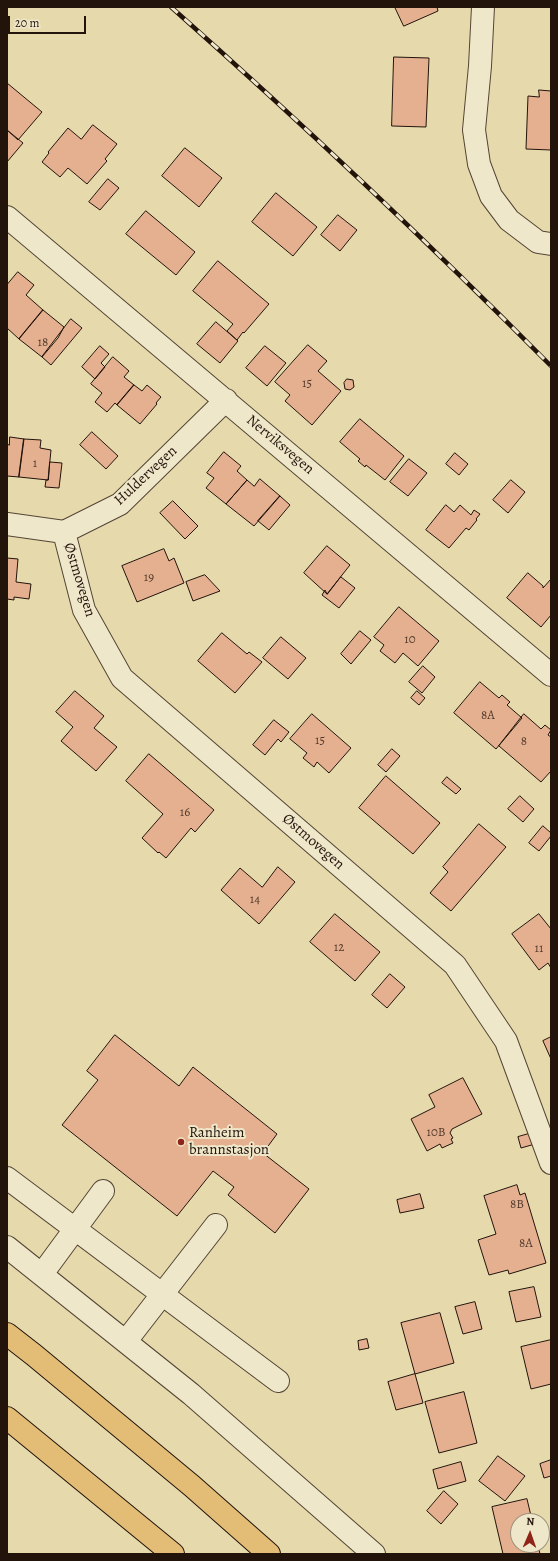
<!DOCTYPE html>
<meta charset="utf-8">
<style>
body{margin:0}
#map{position:relative;width:558px;height:1561px;overflow:hidden;background:#e6daad;font-family:Alegreya,serif}
canvas{display:block}
.frame{position:absolute;inset:0;border:8px solid #22130b;pointer-events:none}
.north{position:absolute;left:510px;top:1513px;width:40px;height:40px;box-sizing:border-box;background:#efe7ca;border:1px solid #9d927e;border-radius:50%;rotate:2deg;font-size:11px;font-weight:700;line-height:16px;text-align:center;color:#22130b}
.north::after{content:'';display:block;margin:auto;width:14px;height:18px;background:#8f2418;clip-path:polygon(50% 0,100% 100%,50% 72%,0 100%)}
.scale{position:absolute;left:8px;top:16px;width:78px;height:18px;box-sizing:border-box;border:2px solid #22130b;border-top:0;padding-left:5px;font-size:12px;line-height:14px;white-space:nowrap;color:#22130b;-webkit-text-stroke:3px #efe7ca;paint-order:stroke}
</style>
<div id="map">
<canvas width="558" height="1561"></canvas>
<div class="frame"></div>
<div class="north">N</div>
<div class="scale">20 m</div>
</div>
<script>
const g = document.querySelector('canvas').getContext('2d');
g.lineJoin = 'round';
function paint(path, color) { g.fillStyle = color; g.fill(path, 'evenodd'); }
function trace(path, color, width, dash) { g.strokeStyle = color; g.lineWidth = width; g.lineCap = dash ? 'butt' : 'round'; g.setLineDash(dash || []); g.stroke(path); }
function label(font, color, halo, rows, align = 'center') {
  g.font = font + ' Alegreya,serif'; g.lineWidth = 4; g.setLineDash([]); g.textBaseline = 'middle'; g.strokeStyle = halo; g.fillStyle = color; for (const [text, x, y, turn = 0] of rows) {
    g.save(); g.translate(x, y); g.rotate((+turn || 0) * Math.PI / 180); g.textAlign = isNaN(turn) ? turn : align; if (halo) g.strokeText(text, 0, 0); g.fillText(text, 0, 0); g.restore();
  }
}
const building = new Path2D(`
 M 395,7 L 437,7 L 438,11 L 404,26 Z
 M 394,57 L 429,58 L 426,127 L 392,126 Z
 M 7,83 L 42,112 L 18,140 L 7,130 Z
 M 539,90 L 551,91 L 551,150 L 526,149 L 528,96 L 539,97 Z
 M 93,125 L 117,144 L 105,159 L 107,161 L 87,184 L 68,168 L 60,177 L 42,162 L 49,153 L 48,152 L 68,128 L 81,139 Z
 M 7,130 L 23,143 L 7,162 Z
 M 185,148 L 222,178 L 199,207 L 162,176 Z
 M 108,179 L 119,188 L 100,210 L 89,202 Z
 M 276,193 L 317,227 L 293,256 L 252,222 Z
 M 146,211 L 195,252 L 176,275 L 126,234 Z
 M 338,215 L 357,230 L 340,251 L 321,235 Z
 M 218,261 L 269,304 L 244,333 L 243,332 L 237,340 L 227,331 L 233,324 L 193,291 Z
 M 18,272 L 34,285 L 26,295 L 43,310 L 19,339 L 7,328 L 7,285 Z
 M 43,310 L 64,327 L 58,338 L 42,357 L 19,339 Z
 M 71,319 L 82,328 L 51,365 L 42,357 Z
 M 216,322 L 238,341 L 220,363 L 197,344 Z
 M 308,345 L 327,361 L 318,371 L 341,391 L 312,425 L 285,401 L 290,395 L 275,382 Z
 M 100,346 L 109,354 L 101,363 L 105,367 L 95,379 L 82,367 Z
 M 265,346 L 286,363 L 267,386 L 246,368 Z
 M 113,357 L 129,371 L 124,377 L 134,385 L 117,405 L 115,403 L 107,412 L 95,402 L 102,393 L 91,384 Z
 M 347,379 L 353,380 L 354,387 L 350,390 L 345,389 L 344,383 Z
 M 134,385 L 142,391 L 147,385 L 161,397 L 156,403 L 157,404 L 140,424 L 117,405 Z
 M 360,419 L 404,456 L 385,480 L 366,465 L 365,467 L 358,461 L 360,459 L 340,442 Z
 M 92,432 L 118,456 L 106,469 L 80,445 Z
 M 10,437 L 24,439 L 19,477 L 7,476 L 7,444 L 9,445 Z
 M 24,439 L 41,440 L 40,448 L 51,450 L 48,480 L 19,477 Z
 M 224,452 L 241,466 L 237,471 L 247,480 L 226,504 L 206,488 L 214,478 L 207,473 Z
 M 455,453 L 468,464 L 459,475 L 446,464 Z
 M 409,459 L 427,473 L 408,496 L 390,482 Z
 M 50,462 L 62,463 L 59,488 L 45,487 L 46,480 L 48,480 Z
 M 260,479 L 280,496 L 254,526 L 226,504 L 247,480 L 254,486 Z
 M 511,480 L 525,492 L 508,513 L 493,500 Z
 M 280,496 L 290,505 L 269,530 L 258,521 Z
 M 173,501 L 198,526 L 185,539 L 160,513 Z
 M 446,505 L 454,512 L 460,505 L 471,515 L 474,510 L 480,514 L 476,519 L 477,520 L 469,530 L 466,528 L 449,548 L 426,530 Z
 M 327,546 L 350,565 L 327,594 L 304,573 Z
 M 164,549 L 169,561 L 174,558 L 184,583 L 137,602 L 122,566 Z
 M 7,558 L 18,559 L 16,582 L 31,584 L 29,599 L 14,597 L 14,600 L 7,599 Z
 M 528,573 L 543,586 L 543,588 L 551,579 L 551,615 L 541,627 L 507,598 Z
 M 205,575 L 220,591 L 193,601 L 186,582 Z
 M 341,577 L 355,588 L 339,608 L 322,595 L 325,590 L 327,594 Z
 M 399,607 L 439,641 L 418,666 L 403,653 L 395,663 L 380,651 L 384,645 L 374,637 Z
 M 360,631 L 371,640 L 351,664 L 341,654 Z
 M 222,633 L 247,654 L 249,652 L 262,662 L 235,693 L 198,661 Z
 M 281,637 L 306,658 L 288,679 L 263,658 Z
 M 423,666 L 435,677 L 422,693 L 409,682 Z
 M 480,682 L 499,698 L 502,695 L 510,702 L 507,705 L 522,718 L 496,749 L 454,713 Z
 M 75,691 L 104,716 L 94,728 L 117,747 L 96,771 L 61,741 L 73,727 L 56,712 Z
 M 417,691 L 425,698 L 419,705 L 411,698 Z
 M 312,714 L 351,748 L 329,773 L 317,762 L 314,767 L 303,758 L 307,753 L 290,739 Z
 M 524,714 L 541,729 L 545,725 L 551,730 L 548,735 L 551,737 L 551,771 L 541,782 L 499,746 Z
 M 274,720 L 289,732 L 281,742 L 278,739 L 265,755 L 253,745 Z
 M 392,749 L 400,756 L 386,772 L 378,765 Z
 M 149,754 L 214,810 L 195,832 L 191,828 L 166,858 L 159,852 L 158,853 L 142,838 L 163,814 L 126,781 Z
 M 386,776 L 440,823 L 413,854 L 359,808 Z
 M 447,777 L 461,789 L 456,794 L 442,783 Z
 M 520,796 L 534,809 L 523,822 L 508,809 Z
 M 479,824 L 506,847 L 451,911 L 430,893 L 448,872 L 443,867 Z
 M 543,826 L 551,833 L 551,836 L 539,851 L 529,843 Z
 M 278,867 L 295,882 L 259,924 L 221,890 L 240,868 L 262,887 Z
 M 335,914 L 380,952 L 355,981 L 310,942 Z
 M 539,914 L 551,929 L 551,968 L 548,963 L 539,970 L 512,934 Z
 M 390,974 L 405,987 L 387,1008 L 372,995 Z
 M 115,1035 L 179,1086 L 193,1067 L 277,1134 L 263,1153 L 309,1189 L 275,1233 L 228,1195 L 234,1187 L 213,1171 L 177,1216 L 62,1125 L 98,1080 L 87,1071 Z
 M 551,1037 L 551,1059 L 543,1041 Z
 M 463,1078 L 482,1114 L 452,1129 L 450,1133 L 453,1138 L 451,1139 L 453,1143 L 442,1148 L 440,1144 L 427,1151 L 411,1119 L 435,1107 L 429,1095 Z
 M 532,1133 L 535,1144 L 521,1148 L 518,1137 Z
 M 517,1185 L 520,1195 L 525,1193 L 546,1263 L 509,1274 L 508,1270 L 489,1275 L 478,1240 L 496,1234 L 484,1196 Z
 M 420,1194 L 424,1208 L 400,1213 L 397,1200 Z
 M 534,1287 L 541,1317 L 516,1322 L 509,1292 Z
 M 475,1302 L 482,1329 L 463,1334 L 455,1307 Z
 M 440,1313 L 454,1363 L 415,1374 L 401,1323 Z
 M 367,1339 L 369,1348 L 359,1350 L 358,1341 Z
 M 551,1340 L 551,1384 L 531,1389 L 521,1347 Z
 M 415,1374 L 423,1403 L 396,1410 L 388,1382 Z
 M 464,1392 L 477,1443 L 439,1453 L 425,1402 Z
 M 498,1456 L 525,1476 L 505,1501 L 479,1481 Z
 M 551,1460 L 551,1476 L 544,1478 L 540,1464 Z
 M 461,1462 L 466,1481 L 438,1489 L 433,1470 Z
 M 444,1491 L 458,1504 L 441,1524 L 427,1511 Z
 M 527,1499 L 532,1520 L 536,1519 L 536,1521 L 518,1521 L 518,1545 L 538,1545 L 540,1554 L 503,1554 L 492,1507 Z`);
const minor = new Path2D(`
 M 483,7 L 480,66 L 474,130 L 479,164 L 491,196 L 509,220 L 538,242 L 551,244
 M 7,217 L 551,675
 M 7,524 L 64,532 L 120,504 L 226,400
 M 64,532 L 84,610 L 122,678 L 455,965 L 506,1041 L 551,1163
 M 7,1178 L 278,1381
 M 7,1247 L 191,1394 L 374,1554
 M 42,1274 L 103,1191
 M 126,1341 L 216,1225`);
const highway = new Path2D(`
 M 7,1334 L 34,1355 L 192,1486 L 269,1554
 M 7,1418 L 173,1554`);
const rail = new Path2D(`
 M 171,7 C 302,123 428,242 551,366`);
const markers = [
 [181,1142,4,"#8f2418"]
];
const numberNames = [
 ["18",43,343],
 ["15",307,384],
 ["1",35,464],
 ["19",149,578],
 ["10",410,640],
 ["8A",488,716],
 ["15",320,741],
 ["8",524,742],
 ["16",185,813],
 ["14",255,900],
 ["12",339,948],
 ["11",539,949],
 ["10B",436,1133],
 ["8B",517,1205],
 ["8A",526,1244]
];
const streetNames = [
 ["Nerviksvegen",280,445,40],
 ["Huldervegen",146,476,-43],
 ["Østmovegen",79,580,73],
 ["Østmovegen",313,842,41]
];
const poiNames = [
 ["Ranheim",189,1133],
 ["brannstasjon",189,1150]
];
paint(building, '#e5b08f');
trace(building, '#22130b', 1);
trace(minor, '#534534', 24);
trace(highway, '#22130b', 24);
trace(minor, '#efe7ca', 22);
trace(highway, '#e3bd76', 22);
trace(rail, '#22130b', 4.5);
trace(rail, '#efe7ca', 3, [9]);
for (const [x, y, r, color] of markers) { const dot = new Path2D(); dot.arc(x, y, r, 0, 2 * Math.PI); g.fillStyle = color; g.fill(dot); trace(dot, '#efe7ca', 1.5); }
label('13px', '#533a2c', null, numberNames);
label('15px', '#22130b', '#efe7ca', streetNames);
label('15px', '#22130b', '#efe7ca', poiNames, 'left');
</script>
